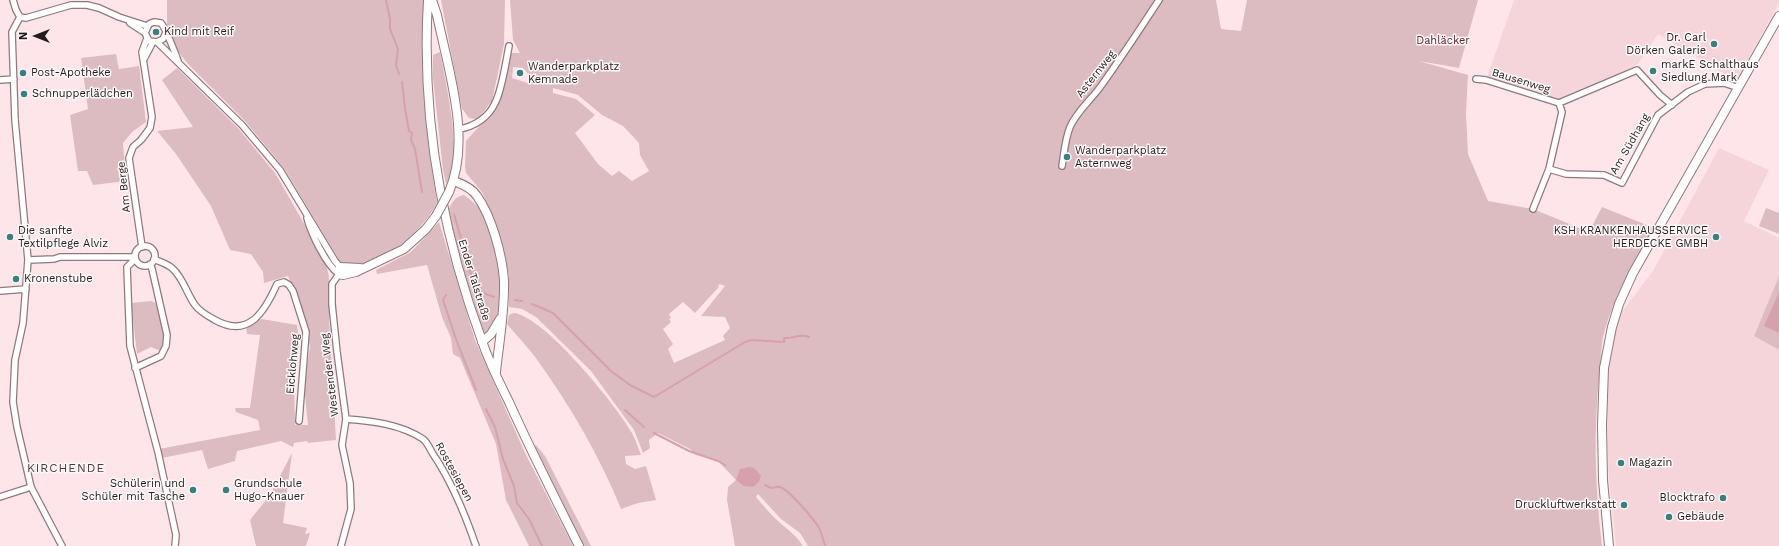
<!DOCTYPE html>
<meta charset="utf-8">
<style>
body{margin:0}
#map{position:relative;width:1779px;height:546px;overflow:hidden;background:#fee5e9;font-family:"Work Sans",sans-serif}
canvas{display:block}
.north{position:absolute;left:16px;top:16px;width:40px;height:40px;-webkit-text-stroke:3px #fdf8f9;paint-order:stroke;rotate:270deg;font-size:11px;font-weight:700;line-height:16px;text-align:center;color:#241b1d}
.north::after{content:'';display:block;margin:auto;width:14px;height:18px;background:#241b1d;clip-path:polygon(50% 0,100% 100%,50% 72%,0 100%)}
</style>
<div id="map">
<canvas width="1779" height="546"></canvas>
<div class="north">N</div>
</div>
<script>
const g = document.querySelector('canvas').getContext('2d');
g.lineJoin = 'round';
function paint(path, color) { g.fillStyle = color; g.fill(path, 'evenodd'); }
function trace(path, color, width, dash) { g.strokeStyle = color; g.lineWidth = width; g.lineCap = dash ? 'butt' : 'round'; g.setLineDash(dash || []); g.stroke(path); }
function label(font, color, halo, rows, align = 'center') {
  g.font = font + ' "Work Sans",sans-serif'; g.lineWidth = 3; g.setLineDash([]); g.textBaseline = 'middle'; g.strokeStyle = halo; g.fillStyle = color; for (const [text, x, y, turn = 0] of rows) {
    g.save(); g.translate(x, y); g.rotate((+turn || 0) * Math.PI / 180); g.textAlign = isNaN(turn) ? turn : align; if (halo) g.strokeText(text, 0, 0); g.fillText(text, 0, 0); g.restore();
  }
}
const built = new Path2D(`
 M 1514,0 L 1779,0 L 1779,3 L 1736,81 L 1658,34 L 1638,64 L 1559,103 L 1486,80 Z
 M 1719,148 L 1769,170 L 1744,221 L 1779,238 L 1779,276 L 1754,336 L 1779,350 L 1779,546 L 1616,546 L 1609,480 L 1606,389 L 1610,350 L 1620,314 L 1653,271 Z`);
const green = new Path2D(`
 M 167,0 L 424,0 L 424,78 L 432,171 L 437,203 C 424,230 374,277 341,263 L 284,168 L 245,121 L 188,64 L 177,50 L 167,24 Z
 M 441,0 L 505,0 L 504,44 L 492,101 L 478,119 C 464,119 469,115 462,109 Z
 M 510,0 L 1216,0 L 1221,29 L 1241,31 L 1247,0 L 1478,0 L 1459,68 L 1419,61 L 1468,75 L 1466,114 L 1468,154 L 1488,201 L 1533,209 L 1589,232 L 1602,207 L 1654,228 C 1635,262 1614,295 1604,333 C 1601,344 1601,357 1600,369 C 1593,428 1595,488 1602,546 L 808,546 L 800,533 L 781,519 L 758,494 L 756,497 C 763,505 770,514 778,521 C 787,529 796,535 803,546 L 735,546 L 727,500 L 728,487 L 736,480 L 718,461 L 696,455 L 690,449 L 658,433 L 649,440 L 650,448 L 643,453 L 634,430 L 591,371 L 536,317 L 522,309 L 509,307 L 509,275 L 497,226 L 482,192 L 466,173 L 465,167 L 466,141 L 498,105 L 511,53 L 520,53 L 513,40 ZM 513,67 L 523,68 L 531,77 L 531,84 L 512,78 ZM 553,88 L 578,95 L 602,115 L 623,126 L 639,143 L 640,155 L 649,171 L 632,181 L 619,171 L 612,176 L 598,164 L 575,133 L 595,115 L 576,99 L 553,93 ZM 719,284 L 725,286 L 701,316 L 725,317 L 730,328 L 723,336 L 725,340 L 674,363 L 668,349 L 673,344 L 663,329 L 671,322 L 669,319 L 671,318 L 669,314 L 683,302 L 695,313 L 718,288 Z
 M 440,52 C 445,79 465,163 446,184 L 443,170 L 433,78 L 433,55 Z
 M 116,54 L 119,69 L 139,66 L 146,122 L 132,132 L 123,143 L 126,181 L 93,185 L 87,171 L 78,171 L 70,115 L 88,109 L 81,58 Z
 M 177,68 L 238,128 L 275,173 L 325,260 L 329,277 L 329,318 L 336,440 L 308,443 L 307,441 L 294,443 L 293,447 L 281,441 L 237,451 L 235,461 L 208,469 L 202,450 L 162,458 L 159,449 L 260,430 L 258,420 L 236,412 L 235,408 L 250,408 L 260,335 L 247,334 L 246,326 L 262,319 L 297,325 L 299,339 L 294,380 L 295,425 L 308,425 L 304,385 L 310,347 L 306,322 L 288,276 L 264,283 L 263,272 L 251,254 L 230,250 L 211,206 L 176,154 L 157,131 L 193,127 L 162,80 Z
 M 464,195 C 471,200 477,205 482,212 C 496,236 505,295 496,322 C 494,327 489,332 485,337 L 456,247 L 448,210 C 452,203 455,196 464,195 Z
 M 1766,208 L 1779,213 L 1779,234 L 1759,226 Z
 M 439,222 L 475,340 L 525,453 L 573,546 L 529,546 L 506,500 L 496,444 L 460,358 L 453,354 L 451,338 L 442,317 L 427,265 L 377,274 L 376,270 L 411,252 Z
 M 1779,276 L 1779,350 L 1754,336 Z
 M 151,301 L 158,304 C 161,319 168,336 161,351 L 151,347 L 137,354 L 131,303 Z
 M 514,313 C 545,317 616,405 632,433 C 636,440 638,448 641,455 L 625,456 L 626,464 L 635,469 L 646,466 L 656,500 L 638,503 L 621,509 C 600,457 571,407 538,361 C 529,348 517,336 507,324 L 509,315 Z
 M 536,445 L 545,456 L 591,546 L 584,546 L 534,448 Z
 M 292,453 L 283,523 L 307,528 L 305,534 L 310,533 L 306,546 L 256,546 L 250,520 L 270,495 Z`);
const water = new Path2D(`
 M 1779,292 L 1779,333 L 1764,326 Z
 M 749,467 C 755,467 757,471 761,476 L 759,482 L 753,487 L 744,486 L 736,480 L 740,469 Z`);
const stream = new Path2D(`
 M 386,0 L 390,19 L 390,29 L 398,49 L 396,65 L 399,74
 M 402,82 L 405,108 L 409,131 L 412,133 L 411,140 L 415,149 L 422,192
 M 454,214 L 474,285 L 478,291 L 494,297
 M 446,295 L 443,300 L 456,339 L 476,390
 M 515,300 L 522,301
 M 532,304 L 553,313 L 611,371 L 630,385 L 654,397 L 745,342 L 752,340 L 784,342 L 784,338 C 794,339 800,333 809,337
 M 486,409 L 495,427 L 503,459 L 514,486 L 517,503 L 529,519 L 542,546
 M 625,410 L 644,427
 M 654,433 L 689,451 L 718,461 L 725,465
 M 765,485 L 771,488 C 774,488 777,486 780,487 C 789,490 814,519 819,528 C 822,533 823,540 825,546`);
const street = new Path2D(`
 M 13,0 L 16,10 L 20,17
 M 20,17 L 12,32 L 15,120 L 28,260 L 23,323 L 15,360 L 13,402 L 17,427 L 31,487 L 62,546
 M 20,17 L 26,18 L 71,5 L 87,5 L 99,8 L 119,17 L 147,26
 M 130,23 L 145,33
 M 166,32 L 163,39 L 157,42 L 149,41 L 145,33 L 149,24 L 154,22 L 161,23 C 165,27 176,55 178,61
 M 157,42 L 242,125 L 280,170 L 335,261 L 340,267 L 339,274 L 332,284 L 332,304 L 337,352 L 346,419 L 342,445 L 350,483 L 351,509 L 341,546
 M 144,59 L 153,42
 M 1476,79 L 1486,80 L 1559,103
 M 0,80 L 14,79
 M 1559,103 L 1637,70 L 1660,95 L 1672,105
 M 459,129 C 474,127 489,117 495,103 C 502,90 506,61 509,46
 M 1062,166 C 1064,154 1065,139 1070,127 C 1077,111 1091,100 1101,86 C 1121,58 1140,29 1159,0
 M 1549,169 L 1566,174 L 1604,175 L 1622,183 L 1658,115 L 1688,92 L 1705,84 L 1724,83 L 1739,88
 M 1533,209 L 1549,169 L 1562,112 L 1559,103
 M 307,218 C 311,233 326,265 339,274
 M135 256a10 10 0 1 1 20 0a10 10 0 1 1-20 0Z
 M 142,247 L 129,158 L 133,147 L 141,140 L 150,128 L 152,117 L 142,52 L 147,38
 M 135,259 L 127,267 L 130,346 L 158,452 L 176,535 L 175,546
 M 154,259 C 160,262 168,264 173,269 C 183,278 187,294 195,305 C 200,312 208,316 215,320 C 249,339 265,311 277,284 L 284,282 L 289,285 L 293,291 L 306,332 L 299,421
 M 28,260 L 54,259 L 60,257 L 135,257
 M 0,291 L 26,289
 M 135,368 L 161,356 L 166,346 L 167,335 L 152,269 L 150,264
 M 346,419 C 372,421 400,424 423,439 C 427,442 430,449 433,454 C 452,482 465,514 476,546
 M 0,497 L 31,487`);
const secondary = new Path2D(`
 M 428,0 C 421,118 441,230 482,341 C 489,362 499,382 509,402 C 531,451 555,498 579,546
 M 432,0 L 437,15 C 448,69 472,139 449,192
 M 454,181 C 462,184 472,188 477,196 C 492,217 502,255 504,280 C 505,311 499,342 496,372
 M 340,267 L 360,268
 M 339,274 L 343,275 L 356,272 L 404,249 L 426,229 L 436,216
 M 482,342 L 491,334 L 500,319
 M 1609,546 L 1603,480 L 1602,425 L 1604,368 L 1612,327 L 1619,304 L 1633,273 L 1779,16`);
const secondaryBridge = new Path2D(`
 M 436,216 L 449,192`);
const markers = [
 [156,32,4,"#38807f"],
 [1714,44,4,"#38807f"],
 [1653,71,4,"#38807f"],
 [23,73,4,"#38807f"],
 [520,73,4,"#38807f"],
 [24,94,4,"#38807f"],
 [1067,157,4,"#38807f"],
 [10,237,4,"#38807f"],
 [1716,237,4,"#38807f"],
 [16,279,4,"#38807f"],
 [1621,463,4,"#38807f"],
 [193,490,4,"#38807f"],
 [226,490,4,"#38807f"],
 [1723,498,4,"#38807f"],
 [1624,505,4,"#38807f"],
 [1669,517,4,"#38807f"]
];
const poiNames = [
 ["Kind mit Reif",164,32],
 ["Dr. Carl",1706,38,"right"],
 ["Dörken Galerie",1706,51,"right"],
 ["markE Schalthaus",1661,65],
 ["Siedlung Mark",1661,78],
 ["Wanderparkplatz",528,67],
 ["Kemnade",528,80],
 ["Post-Apotheke",31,73],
 ["Schnupperlädchen",32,94],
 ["Wanderparkplatz",1075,151],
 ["Asternweg",1075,164],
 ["Die sanfte",18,231],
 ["Textilpflege Alviz",18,244],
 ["KSH KRANKENHAUSSERVICE",1708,231,"right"],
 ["HERDECKE GMBH",1708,244,"right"],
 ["Kronenstube",24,279],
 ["Magazin",1629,463],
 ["Schülerin und",185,484,"right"],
 ["Schüler mit Tasche",185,497,"right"],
 ["Grundschule",234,484],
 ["Hugo-Knauer",234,497],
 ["Blocktrafo",1715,498,"right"],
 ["Druckluftwerkstatt",1616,505,"right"],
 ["Gebäude",1677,517]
];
const parkNames = [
 ["Dahläcker",1443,41]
];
const streetNames = [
 ["Asternweg",1096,74,-52],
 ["Bausenweg",1521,81,17],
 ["Am Südhang",1630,144,-60],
 ["Am Berge",124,187,-96],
 ["Ender Talstraße",474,280,73],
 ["Eicklohweg",293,364,-85],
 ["Westender Weg",330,375,-97],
 ["Rostesiepen",454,472,61]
];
const neighbourhoodNames = [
 ["KIRCHENDE",66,468]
];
paint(built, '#f6d5da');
paint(green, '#ddbcc1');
paint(water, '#d6a1ab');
trace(stream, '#d6a1ab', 2);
trace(street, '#8f797c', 8);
trace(secondary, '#8f797c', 10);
trace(street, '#fff', 5.5);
trace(secondary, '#fff', 8);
trace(secondaryBridge, '#8f797c', 10, []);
trace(secondaryBridge, '#fff', 8);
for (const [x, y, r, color] of markers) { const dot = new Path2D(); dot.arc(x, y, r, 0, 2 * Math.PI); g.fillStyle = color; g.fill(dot); trace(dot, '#fdf8f9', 1.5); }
label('11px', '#241b1d', '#fdf8f9', poiNames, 'left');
label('11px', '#652535', '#fdf8f9', parkNames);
label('11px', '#241b1d', '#fdf8f9', streetNames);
g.letterSpacing = '1px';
label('12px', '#4e3b3e', '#fdf8f9', neighbourhoodNames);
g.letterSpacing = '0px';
</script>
